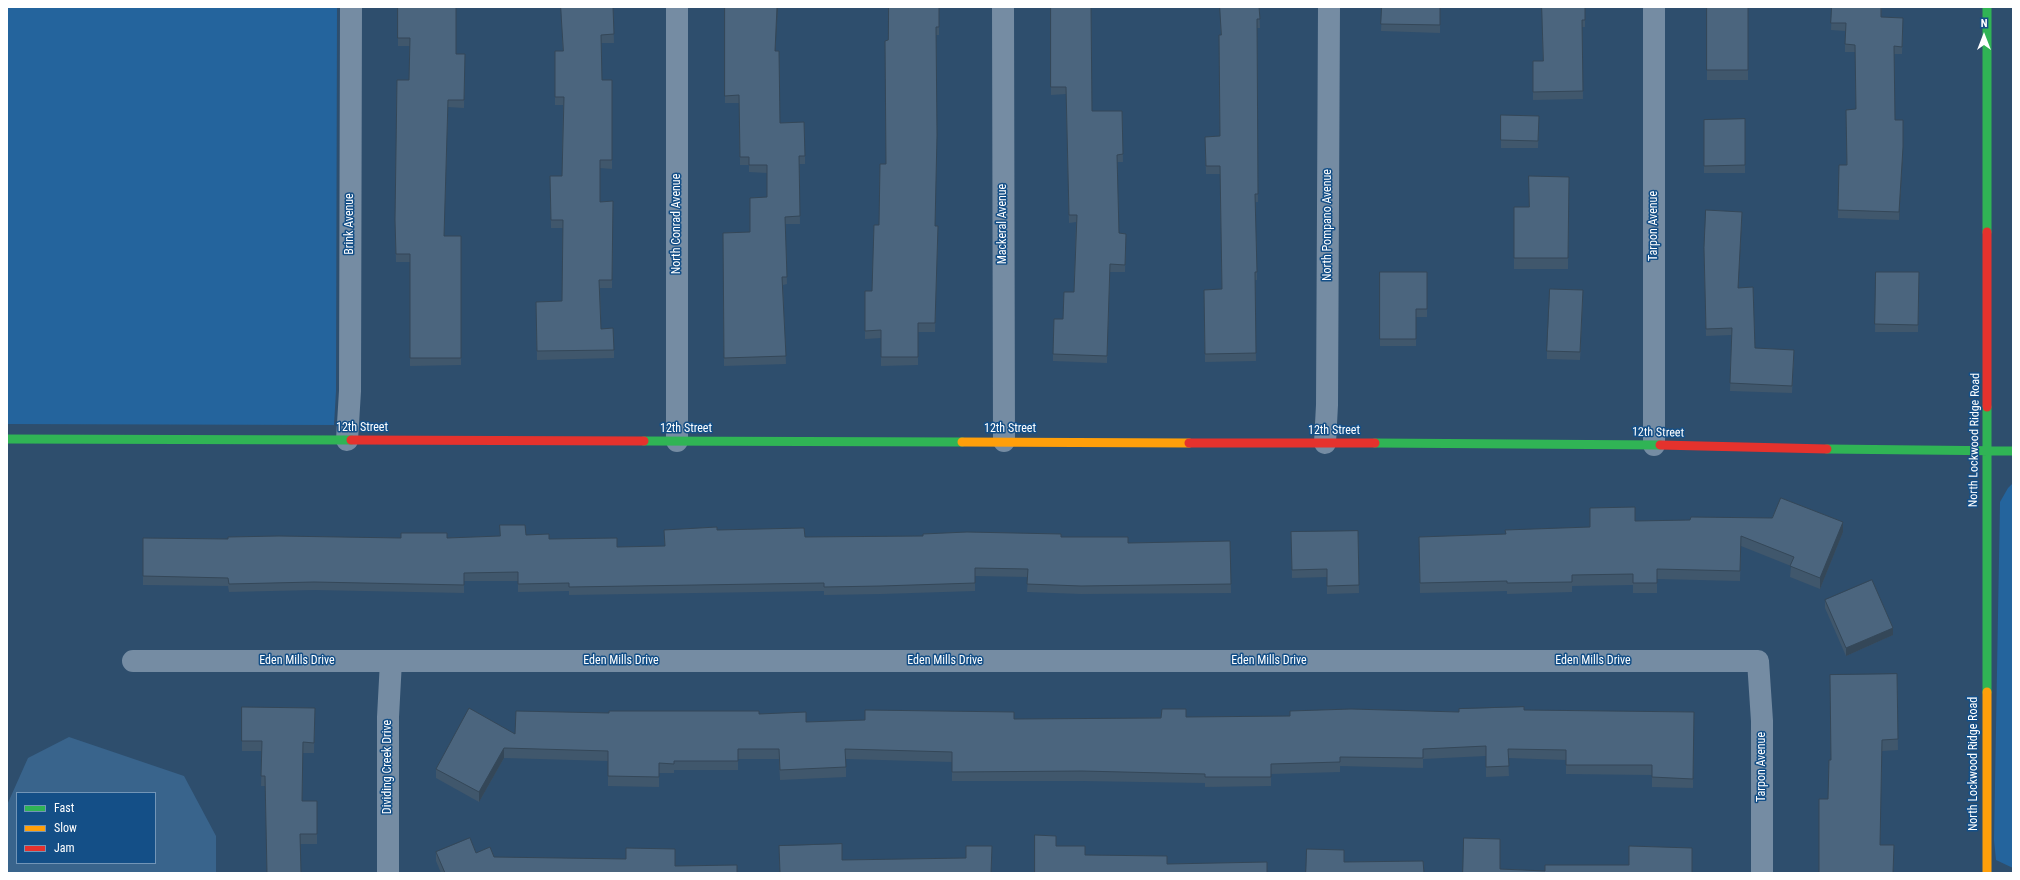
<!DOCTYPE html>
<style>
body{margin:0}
#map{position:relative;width:2020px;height:880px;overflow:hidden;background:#2e4e6d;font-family:"Roboto Condensed",sans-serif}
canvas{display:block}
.frame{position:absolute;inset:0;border:8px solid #fff;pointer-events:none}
.legend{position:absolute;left:16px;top:792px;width:140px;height:72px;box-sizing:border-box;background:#144f87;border:1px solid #7295b7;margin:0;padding:5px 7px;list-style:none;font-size:12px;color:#fff}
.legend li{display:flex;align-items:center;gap:8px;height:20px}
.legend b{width:20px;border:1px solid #7295b7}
.north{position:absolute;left:1964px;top:16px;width:40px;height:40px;-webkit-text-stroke:3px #144f87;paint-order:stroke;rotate:0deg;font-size:11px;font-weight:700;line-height:16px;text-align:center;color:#fff}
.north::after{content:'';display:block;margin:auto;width:14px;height:18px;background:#fff;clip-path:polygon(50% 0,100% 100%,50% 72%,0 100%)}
</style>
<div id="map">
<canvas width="2020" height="880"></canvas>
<div class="frame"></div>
<ul class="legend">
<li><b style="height:5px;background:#30b455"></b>Fast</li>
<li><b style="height:5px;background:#ff9f0a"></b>Slow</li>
<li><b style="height:5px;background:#e5322d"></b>Jam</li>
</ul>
<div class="north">N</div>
</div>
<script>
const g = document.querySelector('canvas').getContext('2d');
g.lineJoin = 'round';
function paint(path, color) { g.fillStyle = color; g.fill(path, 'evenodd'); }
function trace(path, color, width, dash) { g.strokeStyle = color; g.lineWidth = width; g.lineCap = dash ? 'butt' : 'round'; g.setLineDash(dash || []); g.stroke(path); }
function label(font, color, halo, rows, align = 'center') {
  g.font = font + ' "Roboto Condensed",sans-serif'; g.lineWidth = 3; g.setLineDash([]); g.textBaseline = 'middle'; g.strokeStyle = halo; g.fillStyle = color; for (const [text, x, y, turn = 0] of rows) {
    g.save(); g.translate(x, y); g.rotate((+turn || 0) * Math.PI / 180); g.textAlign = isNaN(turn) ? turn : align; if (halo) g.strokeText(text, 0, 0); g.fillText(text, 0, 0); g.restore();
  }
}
const green = new Path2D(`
 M 7,7 L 337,7 L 336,391 L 334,425 L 7,424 Z
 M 2013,483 L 2013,868 L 1996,860 L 1994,840 L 2000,502 L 2008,488 Z`);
const water = new Path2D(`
 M 69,737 L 184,776 L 216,836 L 216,873 L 7,873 L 7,805 L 28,758 ZM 17,793 L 155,793 L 155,863 L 17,863 Z`);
const street = new Path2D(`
 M 1003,7 L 1004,441
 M 1654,7 L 1654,445
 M 347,440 L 350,391 L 351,7
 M 677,441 L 677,7
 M 1325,443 L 1327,405 L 1329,7
 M 133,661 L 1758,661 L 1762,721 L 1762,873
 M 388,873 L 388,717 L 391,661`);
const fast = new Path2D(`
 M 1987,7 L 1987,232
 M 1987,407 L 1987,692
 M 7,439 L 351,440
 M 644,441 L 962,442
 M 1375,443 L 1660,445
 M 1827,449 L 2013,451`);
const slow = new Path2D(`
 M 962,442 L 1189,443
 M 1987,692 L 1987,873`);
const jam = new Path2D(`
 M 1987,232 L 1987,407
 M 351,440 L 644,441
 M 1189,443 L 1375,443
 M 1660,445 L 1827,449`);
const wall = new Path2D(`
 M 398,7 L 456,54 L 465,54 L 464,108 L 448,107 L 444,236 L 461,236 L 461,365 L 410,366 L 410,262 L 396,262 L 395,228 L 409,80 L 410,46 L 398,46 Z
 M 613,7 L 614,43 L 601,43 L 602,80 L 612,80 L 612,169 L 600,168 L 600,202 L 613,201 L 612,288 L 600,288 L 601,329 L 614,350 L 614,358 L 537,360 L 536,302 L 562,301 L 563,228 L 551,228 L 550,176 L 562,176 L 563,105 L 555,105 L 555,51 L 563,51 Z
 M 725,7 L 778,7 L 775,51 L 780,123 L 805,156 L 805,164 L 799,164 L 800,224 L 785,224 L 787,284 L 783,285 L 786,364 L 724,366 L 723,233 L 750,232 L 767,197 L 767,173 L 749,172 L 749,165 L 740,165 L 739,103 L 725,103 Z
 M 939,7 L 939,35 L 936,35 L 935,226 L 938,234 L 935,332 L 918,332 L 918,365 L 881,366 L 881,338 L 865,339 L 865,291 L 872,291 L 879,225 L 886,164 L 888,40 Z
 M 1051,7 L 1092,111 L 1122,111 L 1123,162 L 1117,162 L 1119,233 L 1126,241 L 1125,272 L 1110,272 L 1107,363 L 1053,361 L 1053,354 L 1063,319 L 1074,292 L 1076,222 L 1069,223 L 1066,94 L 1051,95 Z
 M 1259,7 L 1260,28 L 1257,28 L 1258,202 L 1255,202 L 1257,272 L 1257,280 L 1255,280 L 1256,361 L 1205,362 L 1204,290 L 1222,289 L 1220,174 L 1206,174 L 1205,145 L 1220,136 L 1221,35 Z
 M 1382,7 L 1440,7 L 1440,33 L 1381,31 Z
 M 1585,7 L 1585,27 L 1582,27 L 1583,99 L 1533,100 L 1533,61 L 1543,61 Z
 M 1707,7 L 1748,7 L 1748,80 L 1707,80 Z
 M 1832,7 L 1882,7 L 1881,17 L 1903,26 L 1902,54 L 1894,54 L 1895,120 L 1903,155 L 1899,220 L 1838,218 L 1838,210 L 1846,165 L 1856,109 L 1855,52 L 1845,52 L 1845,31 L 1831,30 Z
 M 1501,115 L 1539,116 L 1538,148 L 1501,148 Z
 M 1745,119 L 1745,173 L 1704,173 L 1704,120 Z
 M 1569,177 L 1568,269 L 1514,269 L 1514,207 L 1529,207 Z
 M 1742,219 L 1738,288 L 1755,348 L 1794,357 L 1792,393 L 1730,391 L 1732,335 L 1706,336 L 1704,256 Z
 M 1380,272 L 1427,272 L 1427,317 L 1416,317 L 1416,346 L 1380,346 Z
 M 1876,272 L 1919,272 L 1918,332 L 1875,332 Z
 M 1583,298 L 1580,360 L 1547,359 L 1547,351 Z
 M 1635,521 L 1843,532 L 1820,589 L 1790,577 L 1791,566 L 1741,546 L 1740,581 L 1657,579 L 1657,593 L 1633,593 L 1633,585 L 1572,586 L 1572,592 L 1507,594 L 1507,591 L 1420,593 L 1419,547 L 1505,534 L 1590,527 Z
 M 664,530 L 717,530 L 805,537 L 1061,537 L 1128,543 L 1230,541 L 1231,593 L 1081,594 L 1027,592 L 1028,577 L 975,576 L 975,591 L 881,594 L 824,595 L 824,591 L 569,595 L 569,591 L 518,592 L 518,581 L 464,581 L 464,593 L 314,590 L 229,592 L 228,586 L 143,585 L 143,538 L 228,539 L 447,538 L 526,535 L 549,539 L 617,547 L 665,546 Z
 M 1358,531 L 1359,593 L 1327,594 L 1327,577 L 1292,578 L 1291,532 Z
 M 1825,600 L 1893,635 L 1846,656 L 1825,608 Z
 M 1897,674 L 1898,750 L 1882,751 L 1828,799 L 1831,760 Z
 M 242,707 L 315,708 L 314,753 L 303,753 L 302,801 L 317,801 L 317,844 L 300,844 L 265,786 L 261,786 L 262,751 L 242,751 Z
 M 1524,710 L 1694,712 L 1693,788 L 1652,787 L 1652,775 L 1566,774 L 1566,760 L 1508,758 L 1509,776 L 1486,777 L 1486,756 L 1423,759 L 1423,768 L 1340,766 L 1340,772 L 1271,774 L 1271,786 L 1205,787 L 1205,783 L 1082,781 L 952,781 L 952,762 L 846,759 L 846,777 L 780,780 L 779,759 L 738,759 L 738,770 L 674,770 L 674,773 L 659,773 L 659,787 L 608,786 L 608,761 L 504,758 L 479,802 L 436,778 L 436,769 L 515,734 L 609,713 L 759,714 L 806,722 L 1290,716 L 1459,712 Z
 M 436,852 L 476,853 L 494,857 L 675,866 L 737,873 L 441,873 L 436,861 Z`);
const shadedWall = new Path2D(`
 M 777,7 L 778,7 L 775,58 L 775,51 Z
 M 1903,147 L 1903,155 L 1899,220 L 1899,212 Z
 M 1742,212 L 1742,219 L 1738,295 L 1738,288 Z
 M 1843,522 L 1843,532 L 1820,589 L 1820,578 Z
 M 1893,628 L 1893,635 L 1846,656 L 1846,648 Z
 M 504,748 L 504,758 L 479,802 L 479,792 Z`);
const building = new Path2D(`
 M 398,7 L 456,7 L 456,54 L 465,54 L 464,100 L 448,100 L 444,236 L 461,236 L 461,358 L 410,358 L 410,254 L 396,254 L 395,220 L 397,80 L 409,80 L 410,38 L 398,38 Z
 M 561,7 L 613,7 L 614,34 L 601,35 L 602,80 L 612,80 L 612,160 L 600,160 L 600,202 L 613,201 L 612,280 L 599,280 L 601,329 L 613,328 L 614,350 L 537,351 L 536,302 L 562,301 L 563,220 L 551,220 L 550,176 L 562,176 L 564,97 L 555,97 L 555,51 L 563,51 Z
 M 725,7 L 777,7 L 775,51 L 779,51 L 780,123 L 804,122 L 805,156 L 799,156 L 800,216 L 785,217 L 787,277 L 782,277 L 786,356 L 724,358 L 723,233 L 750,232 L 750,198 L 767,197 L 767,165 L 749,165 L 749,157 L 740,157 L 739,95 L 725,96 Z
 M 889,7 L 939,7 L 939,27 L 936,27 L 937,135 L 935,226 L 938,226 L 935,323 L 918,323 L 918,357 L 881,357 L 881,330 L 865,331 L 865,291 L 872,291 L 874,225 L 879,225 L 880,164 L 886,164 L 885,41 L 888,40 Z
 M 1051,7 L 1091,7 L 1092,111 L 1122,111 L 1123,154 L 1117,155 L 1119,233 L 1126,234 L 1125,265 L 1110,264 L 1107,356 L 1053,354 L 1054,319 L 1063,319 L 1064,292 L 1074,292 L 1077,215 L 1069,215 L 1066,87 L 1051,87 Z
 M 1220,7 L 1259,7 L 1260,19 L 1257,19 L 1258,194 L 1255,194 L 1257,272 L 1255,272 L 1256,353 L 1205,354 L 1204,290 L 1222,289 L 1220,166 L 1206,166 L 1205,137 L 1220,136 L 1219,35 L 1221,35 Z
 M 1382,7 L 1440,7 L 1440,25 L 1381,24 Z
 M 1542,7 L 1585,7 L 1585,20 L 1582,20 L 1583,91 L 1533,92 L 1533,61 L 1543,61 Z
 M 1707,7 L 1748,7 L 1748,70 L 1707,70 Z
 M 1832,7 L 1881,7 L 1881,17 L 1903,18 L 1902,47 L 1894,46 L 1895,120 L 1903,120 L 1903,147 L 1899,212 L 1838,210 L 1839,165 L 1847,165 L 1846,110 L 1856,109 L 1855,45 L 1845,44 L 1846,23 L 1831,23 Z
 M 1501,115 L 1539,116 L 1538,141 L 1501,140 Z
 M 1745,119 L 1745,165 L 1704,166 L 1704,120 Z
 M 1529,176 L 1569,177 L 1568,258 L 1514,258 L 1514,207 L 1529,207 Z
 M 1706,210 L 1742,212 L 1738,288 L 1753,287 L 1755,348 L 1794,350 L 1792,386 L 1730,383 L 1732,328 L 1706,329 L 1704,248 Z
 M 1380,272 L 1427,272 L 1427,309 L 1416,309 L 1416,339 L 1380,339 Z
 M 1876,272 L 1919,272 L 1918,325 L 1875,324 Z
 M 1550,289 L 1583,290 L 1580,352 L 1547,351 Z
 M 1781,498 L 1843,522 L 1820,578 L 1790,566 L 1794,557 L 1741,536 L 1740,571 L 1657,569 L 1657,583 L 1633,583 L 1633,574 L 1572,575 L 1572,582 L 1507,583 L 1507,581 L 1420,583 L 1419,537 L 1506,534 L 1505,530 L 1590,527 L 1590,508 L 1635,507 L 1635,521 L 1690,520 L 1691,517 L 1772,518 Z
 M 500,525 L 525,525 L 526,535 L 549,534 L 549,539 L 617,538 L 617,547 L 665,546 L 664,530 L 717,527 L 717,530 L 804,528 L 805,537 L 923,536 L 923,534 L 967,532 L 1061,534 L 1061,537 L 1128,537 L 1128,543 L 1230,541 L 1231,584 L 1081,586 L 1027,584 L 1028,569 L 975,568 L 975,583 L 881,586 L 824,587 L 824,583 L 569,587 L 569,583 L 518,584 L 518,572 L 464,573 L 464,585 L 314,582 L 229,584 L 228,578 L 143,576 L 143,538 L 228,539 L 228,537 L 279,536 L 401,538 L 401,533 L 447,533 L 447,538 L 500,536 Z
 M 1358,531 L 1359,585 L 1327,586 L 1327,569 L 1292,570 L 1291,532 Z
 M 1872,580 L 1893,628 L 1846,648 L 1825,600 Z
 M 1897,674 L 1898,739 L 1882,740 L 1880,845 L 1894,845 L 1893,873 L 1819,873 L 1819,799 L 1828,799 L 1829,760 L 1831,760 L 1830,675 Z
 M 242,707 L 315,708 L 314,743 L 303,742 L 302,801 L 317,801 L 317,834 L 300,834 L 301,873 L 267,873 L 265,776 L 261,776 L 262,741 L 242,741 Z
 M 1524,707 L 1524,710 L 1694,712 L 1693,779 L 1652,777 L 1652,765 L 1566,765 L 1566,750 L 1508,749 L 1509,766 L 1486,767 L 1486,746 L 1423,749 L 1423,758 L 1340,757 L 1340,762 L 1271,764 L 1271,777 L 1205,777 L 1205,774 L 1082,771 L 952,772 L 952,752 L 845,749 L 846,767 L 780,770 L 779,749 L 738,749 L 738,761 L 674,761 L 674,764 L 659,763 L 659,777 L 608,776 L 608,751 L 504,748 L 479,792 L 436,769 L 469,708 L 515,734 L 516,711 L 609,713 L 609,711 L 759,711 L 759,714 L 806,712 L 806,722 L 865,720 L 865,710 L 1014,712 L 1014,719 L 1161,718 L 1162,709 L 1186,709 L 1186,717 L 1290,716 L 1290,711 L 1351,709 L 1459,712 L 1459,709 Z
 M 1035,835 L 1056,836 L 1056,846 L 1085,846 L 1085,855 L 1167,856 L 1167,864 L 1267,862 L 1267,873 L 1035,873 Z
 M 470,838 L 476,853 L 490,847 L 494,857 L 626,859 L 626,848 L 675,849 L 675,866 L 737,865 L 737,873 L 445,873 L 436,852 Z
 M 1464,838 L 1500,839 L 1500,869 L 1545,871 L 1545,865 L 1629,865 L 1629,846 L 1692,848 L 1692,873 L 1463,873 Z
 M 842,844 L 842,860 L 966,858 L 966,846 L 992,846 L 991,873 L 780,873 L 779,846 Z
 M 1307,849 L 1344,850 L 1344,862 L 1423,861 L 1424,873 L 1306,873 Z`);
const streetNames = [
 ["Brink Avenue",350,224,-90],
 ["North Conrad Avenue",677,224,-90],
 ["Mackeral Avenue",1003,224,-90],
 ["North Pompano Avenue",1328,225,-90],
 ["Tarpon Avenue",1654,226,-90],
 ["12th Street",362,428],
 ["12th Street",686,429],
 ["12th Street",1010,429],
 ["12th Street",1334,431],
 ["12th Street",1658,433,1],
 ["North Lockwood Ridge Road",1975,440,-89],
 ["Eden Mills Drive",297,661],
 ["Eden Mills Drive",621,661],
 ["Eden Mills Drive",945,661],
 ["Eden Mills Drive",1269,661],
 ["Eden Mills Drive",1593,661],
 ["North Lockwood Ridge Road",1974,764,-90],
 ["Dividing Creek Drive",388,767,-90],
 ["Tarpon Avenue",1762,767,-90]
];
paint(green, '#24649d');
paint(water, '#39648c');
trace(street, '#758ca3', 22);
trace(fast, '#30b455', 9);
trace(slow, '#ff9f0a', 9);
trace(jam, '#e5322d', 9);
paint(wall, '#40576c');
paint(shadedWall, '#344758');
paint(building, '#4b657e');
trace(building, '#344758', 1);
label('12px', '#fff', '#144f87', streetNames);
</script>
